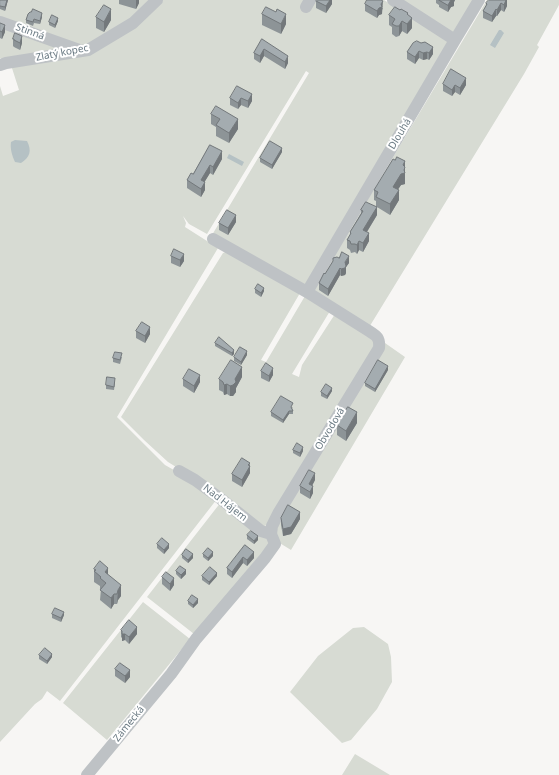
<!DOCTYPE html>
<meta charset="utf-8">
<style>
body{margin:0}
canvas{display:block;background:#f7f6f4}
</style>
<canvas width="559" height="775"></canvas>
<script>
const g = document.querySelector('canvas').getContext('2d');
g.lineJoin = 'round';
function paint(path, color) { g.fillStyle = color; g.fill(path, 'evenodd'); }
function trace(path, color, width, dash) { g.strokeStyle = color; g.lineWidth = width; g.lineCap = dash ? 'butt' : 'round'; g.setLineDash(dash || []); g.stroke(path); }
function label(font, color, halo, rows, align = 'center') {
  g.font = font + ' "Noto Sans",sans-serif'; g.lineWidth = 4; g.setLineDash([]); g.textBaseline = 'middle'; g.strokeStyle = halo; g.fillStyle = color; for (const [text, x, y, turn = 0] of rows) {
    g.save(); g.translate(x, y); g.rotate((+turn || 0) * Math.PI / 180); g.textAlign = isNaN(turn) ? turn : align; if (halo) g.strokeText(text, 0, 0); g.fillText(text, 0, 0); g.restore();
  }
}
const green = new Path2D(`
 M 0,0 L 384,0 L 447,41 L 448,46 L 305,286 L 212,235 L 309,73 L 306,71 L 207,234 L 189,224 L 183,216 L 186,223 L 185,227 L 218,248 L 117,417 L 165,465 L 188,478 L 217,499 L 60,701 L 47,691 L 42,699 L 35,704 L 0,742 L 0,86 L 3,96 L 19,90 L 11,65 L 82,53 L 0,19 Z
 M 402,0 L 476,0 L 455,34 Z
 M 487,0 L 559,0 L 559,5 L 537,45 L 539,47 L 524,74 L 368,329 L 313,291 Z
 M 0,24 L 69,49 L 9,61 L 0,58 Z
 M 228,251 L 300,293 L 261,360 L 266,362 L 305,296 L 330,311 L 292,374 L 299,377 L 302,365 L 335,314 L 377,342 L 269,525 L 259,527 L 194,478 L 168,462 L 144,440 L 121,417 L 223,253 Z
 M 385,343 L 405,357 L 291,550 L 278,542 L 276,524 Z
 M 221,502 L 271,542 L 194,634 L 147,597 Z
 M 143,602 L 190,639 L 107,740 L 63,703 Z
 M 364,627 L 388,644 L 391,657 L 392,682 L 377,709 L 351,740 L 342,743 L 290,692 L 318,656 L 353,628 Z
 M 355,754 L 390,775 L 342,775 Z`);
const water = new Path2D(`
 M 499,30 L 501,30 L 504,33 L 495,48 L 490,45 Z
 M 15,140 L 27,141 C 32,151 30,157 21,163 L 15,162 C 12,155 10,149 11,142 Z
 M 229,154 L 244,162 L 242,166 L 227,158 Z`);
const minor = new Path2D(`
 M 306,7 L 310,0
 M 0,22 L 82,51
 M 455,40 L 479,0
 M 0,65 L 6,63 L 88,50 L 133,23 L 157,0
 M 307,292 L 455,40 L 393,0
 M 179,471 L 195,480 L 221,499 L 261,531 L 271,534
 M 87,775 L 171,674 L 196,639 L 265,558 L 275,544 L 271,534 L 272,526 L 279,512 L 379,348 C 380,338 377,336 369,331 L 307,292 L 213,239`);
const wall = new Path2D(`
 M 0,0 L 8,0 L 5,11 L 0,9 Z
 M 119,0 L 139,0 L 139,3 L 136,9 L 119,4 Z
 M 332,0 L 332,4 L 326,13 L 316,8 L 316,1 Z
 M 436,0 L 455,0 L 454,2 L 454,6 L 451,7 L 448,12 L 439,7 L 439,5 L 436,3 Z
 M 507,0 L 507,6 L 504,12 L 501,10 L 497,16 L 496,16 L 492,22 L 483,18 L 483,11 L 486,6 L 486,3 Z
 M 365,4 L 383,8 L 382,10 L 382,14 L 379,15 L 377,18 L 365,11 Z
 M 276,12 L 286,24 L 281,34 L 262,25 L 262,14 Z
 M 389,15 L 408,15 L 412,28 L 407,34 L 402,31 L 399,36 L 396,37 L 392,34 L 392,27 L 389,25 Z
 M 42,17 L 40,24 L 34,23 L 33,26 L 26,23 L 26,20 Z
 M 96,17 L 111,20 L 104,32 L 96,28 Z
 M 58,21 L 55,28 L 49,25 L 49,22 Z
 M 0,23 L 5,32 L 2,39 L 0,38 Z
 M 13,39 L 22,43 L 20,50 L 14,47 L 13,46 Z
 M 262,39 L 288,63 L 285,69 L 264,56 L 260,63 L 254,59 L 254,53 Z
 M 421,43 L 433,54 L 429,60 L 427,59 L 423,60 L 419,58 L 415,64 L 407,59 L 407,52 Z
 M 443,84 L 466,85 L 460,95 L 455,92 L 452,96 L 443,91 Z
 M 252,94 L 252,101 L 248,108 L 241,105 L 238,109 L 230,105 L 230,98 Z
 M 211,114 L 238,129 L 229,143 L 216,136 L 216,127 L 211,124 Z
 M 210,145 L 222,159 L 213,175 L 210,173 L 204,182 L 205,190 L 201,197 L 187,188 L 187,180 L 193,174 Z
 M 282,152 L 272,169 L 260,162 L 260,158 Z
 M 395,160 L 405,161 L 405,184 L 401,185 L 398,189 L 399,200 L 390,215 L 377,207 L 377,215 L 367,232 L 369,241 L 363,252 L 359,250 L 357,254 L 355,252 L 351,253 L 350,250 L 347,248 L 347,240 L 350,236 L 350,232 L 361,213 L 361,210 L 376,207 L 376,201 L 374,200 L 374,190 Z
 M 236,222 L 228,235 L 219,230 L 219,223 Z
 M 171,256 L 184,261 L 180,267 L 171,263 Z
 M 333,258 L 349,263 L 346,267 L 346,273 L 345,275 L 341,276 L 340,275 L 328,296 L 319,290 L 319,283 L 333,262 Z
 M 255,289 L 264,291 L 261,297 L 255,293 Z
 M 136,331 L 150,334 L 145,343 L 136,338 Z
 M 215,343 L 234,354 L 232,356 L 215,346 Z
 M 247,355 L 241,365 L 234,361 L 234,357 Z
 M 122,357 L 120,364 L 113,362 L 113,358 Z
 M 388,370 L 375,392 L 365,386 L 365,383 Z
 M 261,371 L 273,375 L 269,382 L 261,378 Z
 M 242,377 L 236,388 L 236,392 L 233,396 L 230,396 L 227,394 L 224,395 L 223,392 L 219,390 L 219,379 Z
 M 183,379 L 200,382 L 194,393 L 183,386 Z
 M 115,382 L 114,390 L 106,389 L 106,385 Z
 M 332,391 L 327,399 L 321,396 L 321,392 Z
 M 293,407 L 292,408 L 293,411 L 293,414 L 289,414 L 283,423 L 271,416 L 271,412 Z
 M 357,423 L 346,441 L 337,435 L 337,425 Z
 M 293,450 L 303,451 L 300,457 L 293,453 Z
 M 250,466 L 250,473 L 242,487 L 232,481 L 232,474 Z
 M 315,480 L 312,486 L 313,493 L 310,499 L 300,493 L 300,486 Z
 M 281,518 L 300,519 L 291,534 L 283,536 L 281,525 Z
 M 247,535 L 258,540 L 254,544 L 247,539 Z
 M 157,544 L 169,548 L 164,554 L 157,548 Z
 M 245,545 L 254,558 L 247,566 L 243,563 L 232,578 L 227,574 L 227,568 Z
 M 203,554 L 213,556 L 208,561 L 203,557 Z
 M 182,555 L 193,558 L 188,563 L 182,558 Z
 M 94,569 L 108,575 L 121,596 L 118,600 L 117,604 L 114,604 L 111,609 L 100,600 L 101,589 L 100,589 L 100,586 L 94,582 Z
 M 176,571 L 186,574 L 181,579 L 176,574 Z
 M 202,576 L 217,576 L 209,585 L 202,580 Z
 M 162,577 L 174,585 L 170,591 L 162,584 Z
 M 188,601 L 198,603 L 193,608 L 188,604 Z
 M 52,614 L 64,615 L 61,622 L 52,618 Z
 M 121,630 L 137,634 L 129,644 L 125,640 L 122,641 L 122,638 L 121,637 Z
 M 39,655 L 52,657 L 47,664 L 39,659 Z
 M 115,669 L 130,677 L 125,683 L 115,676 Z`);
const shadedWall = new Path2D(`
 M 7,0 L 8,0 L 5,11 L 5,7 Z
 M 136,0 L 139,0 L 139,3 L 136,9 Z
 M 330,0 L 332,0 L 332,4 L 326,13 L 326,6 Z
 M 451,0 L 455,0 L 454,2 L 454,6 L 451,7 L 448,12 L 448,5 Z
 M 506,0 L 507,0 L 507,6 L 504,12 L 504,5 Z
 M 383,1 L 382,14 L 379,15 L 377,18 L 377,11 Z
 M 501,3 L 501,10 L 497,16 L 497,10 Z
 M 111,9 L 111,20 L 104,32 L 104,22 Z
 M 496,9 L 496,16 L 492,22 L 492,16 Z
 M 42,13 L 42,17 L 40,24 L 40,21 Z
 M 286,14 L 286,24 L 281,34 L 281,24 Z
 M 58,18 L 58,21 L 55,28 L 55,25 Z
 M 412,18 L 412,28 L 407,34 L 407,24 Z
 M 402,21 L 402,31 L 399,36 L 399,26 Z
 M 5,25 L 5,32 L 2,39 L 2,32 Z
 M 22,36 L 22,43 L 20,50 L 20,43 Z
 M 433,47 L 433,54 L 429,60 L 429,53 Z
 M 264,49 L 264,56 L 260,63 L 260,56 Z
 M 419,51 L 419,58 L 415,64 L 415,57 Z
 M 427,52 L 427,59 L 423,60 L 423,53 Z
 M 288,56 L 288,63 L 285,69 L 285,62 Z
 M 466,78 L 466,85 L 460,95 L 460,88 Z
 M 455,85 L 455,92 L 452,96 L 452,90 Z
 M 252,94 L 252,101 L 248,108 L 248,101 Z
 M 241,98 L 241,105 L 238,109 L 238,103 Z
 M 238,119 L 238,129 L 229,143 L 229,133 Z
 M 282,148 L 282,152 L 272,169 L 272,165 Z
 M 222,151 L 222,159 L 213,175 L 213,167 Z
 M 405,161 L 405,184 L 401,185 L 393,197 L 393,187 Z
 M 210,165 L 210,173 L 201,188 L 201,180 Z
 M 205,182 L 205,190 L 201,197 L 201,189 Z
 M 399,190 L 399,200 L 390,215 L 390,204 Z
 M 377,207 L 377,215 L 363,238 L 363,230 Z
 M 236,215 L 236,222 L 228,235 L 228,228 Z
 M 369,233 L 369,241 L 363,252 L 363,243 Z
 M 359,241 L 359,250 L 357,254 L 357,245 Z
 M 184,254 L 184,261 L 180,267 L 180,260 Z
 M 349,256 L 349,263 L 346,267 L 346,273 L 345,275 L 341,276 L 341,269 Z
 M 340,268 L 340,275 L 328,296 L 328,289 Z
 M 264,288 L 264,291 L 261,297 L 261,293 Z
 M 150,327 L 150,334 L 145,343 L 145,336 Z
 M 234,350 L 234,354 L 232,356 L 232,353 Z
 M 247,351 L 247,355 L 241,365 L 241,362 Z
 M 388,366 L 388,370 L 375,392 L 375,389 Z
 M 242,367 L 242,377 L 236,388 L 236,392 L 233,396 L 230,396 L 230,386 Z
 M 273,368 L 273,375 L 269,382 L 269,376 Z
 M 200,375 L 200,382 L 194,393 L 194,386 Z
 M 227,384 L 227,394 L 224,395 L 224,385 Z
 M 332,388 L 332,391 L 327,399 L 327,396 Z
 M 289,411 L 289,414 L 283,423 L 283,420 Z
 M 357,412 L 357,423 L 346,441 L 346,431 Z
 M 303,447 L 303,451 L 300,457 L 300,453 Z
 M 250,463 L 250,468 L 250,466 L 250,473 L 242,487 L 242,480 Z
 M 315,473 L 315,480 L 309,491 L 309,484 Z
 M 313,486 L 313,493 L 310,499 L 310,492 Z
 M 300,512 L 300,519 L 291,534 L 283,536 L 283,529 Z
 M 258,536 L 258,540 L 254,544 L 254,541 Z
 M 169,544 L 169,548 L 164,554 L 164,550 Z
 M 213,552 L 213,556 L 208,561 L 208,558 Z
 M 254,552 L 254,558 L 247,566 L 247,560 Z
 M 193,554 L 193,558 L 188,563 L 188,560 Z
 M 243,557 L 243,563 L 232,578 L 232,572 Z
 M 108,568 L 108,578 L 105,572 Z
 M 186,570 L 186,574 L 181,579 L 181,575 Z
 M 217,573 L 217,576 L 209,585 L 209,582 Z
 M 174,578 L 174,585 L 170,591 L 170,584 Z
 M 121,585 L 121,596 L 118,600 L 117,604 L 118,590 Z
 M 114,594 L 114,604 L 111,609 L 111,598 Z
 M 198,599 L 198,603 L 193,608 L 193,605 Z
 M 64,612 L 64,615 L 61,622 L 61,618 Z
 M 137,627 L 137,634 L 129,644 L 129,637 Z
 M 122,634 L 125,634 L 125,640 L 122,641 Z
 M 52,654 L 52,657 L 47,664 L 47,661 Z
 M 130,670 L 130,677 L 125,683 L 125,676 Z`);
const building = new Path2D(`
 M 0,0 L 7,0 L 5,7 L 0,6 Z
 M 317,0 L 330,0 L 326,6 L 316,1 Z
 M 367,0 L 381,0 L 383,1 L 381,4 L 382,7 L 379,8 L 377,11 L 365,4 Z
 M 439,0 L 452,0 L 451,0 L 448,5 Z
 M 489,0 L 506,0 L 504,5 L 501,3 L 497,10 L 496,9 L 492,16 L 483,11 L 487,4 L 486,3 Z
 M 104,5 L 111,9 L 104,22 L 96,17 Z
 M 266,7 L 276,12 L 277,9 L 286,14 L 281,24 L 262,14 Z
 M 395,7 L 400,10 L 401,9 L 408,13 L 407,14 L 412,18 L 407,24 L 402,21 L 399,26 L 396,26 L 392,24 L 395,19 L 389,15 Z
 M 33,9 L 42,13 L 40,21 L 34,19 L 33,22 L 26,20 L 28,14 L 30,12 L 31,12 Z
 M 52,15 L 58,18 L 55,25 L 49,22 Z
 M 0,23 L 5,25 L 2,32 L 0,31 Z
 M 15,33 L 22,36 L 20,43 L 14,40 L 14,39 L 13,39 Z
 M 262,39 L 288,56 L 285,62 L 264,49 L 260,56 L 254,53 Z
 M 417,41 L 421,43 L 425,42 L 433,47 L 429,53 L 427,52 L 423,53 L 419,51 L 415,57 L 407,52 L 413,43 Z
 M 451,69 L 466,78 L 460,88 L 455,85 L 452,90 L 443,84 Z
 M 237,86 L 252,94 L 248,101 L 241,98 L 238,103 L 230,98 Z
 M 216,106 L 238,119 L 229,133 L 216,125 L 220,119 L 211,114 Z
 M 270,141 L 282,148 L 272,165 L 260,158 Z
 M 210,145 L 222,151 L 213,167 L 210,165 L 201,180 L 205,182 L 201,189 L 187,180 L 191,173 L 193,174 Z
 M 397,157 L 405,161 L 403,165 L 405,167 L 404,170 L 405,173 L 401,174 L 393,187 L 399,190 L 390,204 L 376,197 L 378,192 L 374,190 L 393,159 L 395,160 Z
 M 366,202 L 377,207 L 363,230 L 369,233 L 363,243 L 359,241 L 357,245 L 355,244 L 351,244 L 350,241 L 347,240 L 351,233 L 350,232 L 360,216 L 363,211 L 361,210 Z
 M 227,210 L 236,215 L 228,228 L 219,223 Z
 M 174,249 L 184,254 L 180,260 L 171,256 Z
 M 342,252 L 349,256 L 345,262 L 346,266 L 345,268 L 341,269 L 340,268 L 328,289 L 319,283 L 324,273 L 325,274 L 333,261 L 333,258 L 337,257 L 339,258 Z
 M 258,284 L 264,288 L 261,293 L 255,289 Z
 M 142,322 L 150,327 L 145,336 L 136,331 Z
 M 219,337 L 234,350 L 232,353 L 215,343 Z
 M 240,347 L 247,351 L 241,362 L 234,357 Z
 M 115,352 L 122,353 L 120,360 L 113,358 Z
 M 231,360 L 242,367 L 235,379 L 236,382 L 233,385 L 230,386 L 227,384 L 224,385 L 223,382 L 219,379 Z
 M 378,360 L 388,366 L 375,389 L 365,383 Z
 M 266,363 L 273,368 L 269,376 L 261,371 Z
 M 189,369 L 200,375 L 194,386 L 183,379 Z
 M 107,377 L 115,378 L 114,387 L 106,385 Z
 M 326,384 L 332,388 L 327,396 L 321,392 Z
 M 281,396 L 293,403 L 291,407 L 293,411 L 289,411 L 283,420 L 271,412 Z
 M 348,407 L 357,412 L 346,431 L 337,425 Z
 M 297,443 L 303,447 L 300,453 L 293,450 Z
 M 242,458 L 250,463 L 248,465 L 250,466 L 242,480 L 232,474 Z
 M 309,470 L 315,473 L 309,484 L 313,486 L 310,492 L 300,486 Z
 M 288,505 L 300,512 L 291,527 L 283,529 L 281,518 Z
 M 251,531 L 258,536 L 254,541 L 247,535 Z
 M 162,538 L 169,544 L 164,550 L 157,544 Z
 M 245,545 L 254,552 L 247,560 L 243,557 L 232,572 L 227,568 Z
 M 208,548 L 213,552 L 208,558 L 203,554 Z
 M 186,549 L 193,554 L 188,560 L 182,555 Z
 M 100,561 L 108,568 L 105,572 L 121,585 L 118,590 L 117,594 L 114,594 L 111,598 L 100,590 L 106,583 L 100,578 L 101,577 L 94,571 L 96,570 L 94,569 Z
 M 180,566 L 186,570 L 181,575 L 176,571 Z
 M 210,567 L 217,573 L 209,582 L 202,576 Z
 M 166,572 L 174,578 L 170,584 L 162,577 Z
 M 192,595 L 198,599 L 193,605 L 188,601 Z
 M 55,608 L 64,612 L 61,618 L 52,614 Z
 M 129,620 L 137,627 L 129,637 L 125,634 L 122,634 L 122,631 L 121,630 Z
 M 45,648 L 52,654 L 47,661 L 39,655 Z
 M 120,663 L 130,670 L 125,676 L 115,669 Z`);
const streetNames = [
 ["Stinná",30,32,20],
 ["Zlatý kopec",62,53,-11],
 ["Dlouhá",400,134,-59],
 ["Obvodová",330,429,-59],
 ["Nad Hájem",225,503,38],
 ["Zámecká",129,724,-51]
];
paint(green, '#d7dbd3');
paint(water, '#b5c1c4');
trace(minor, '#bec2c5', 12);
paint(wall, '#8d9497');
paint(shadedWall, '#73787b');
paint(building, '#a4acb0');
trace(building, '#73787b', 1);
label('10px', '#697982', '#fff', streetNames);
</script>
